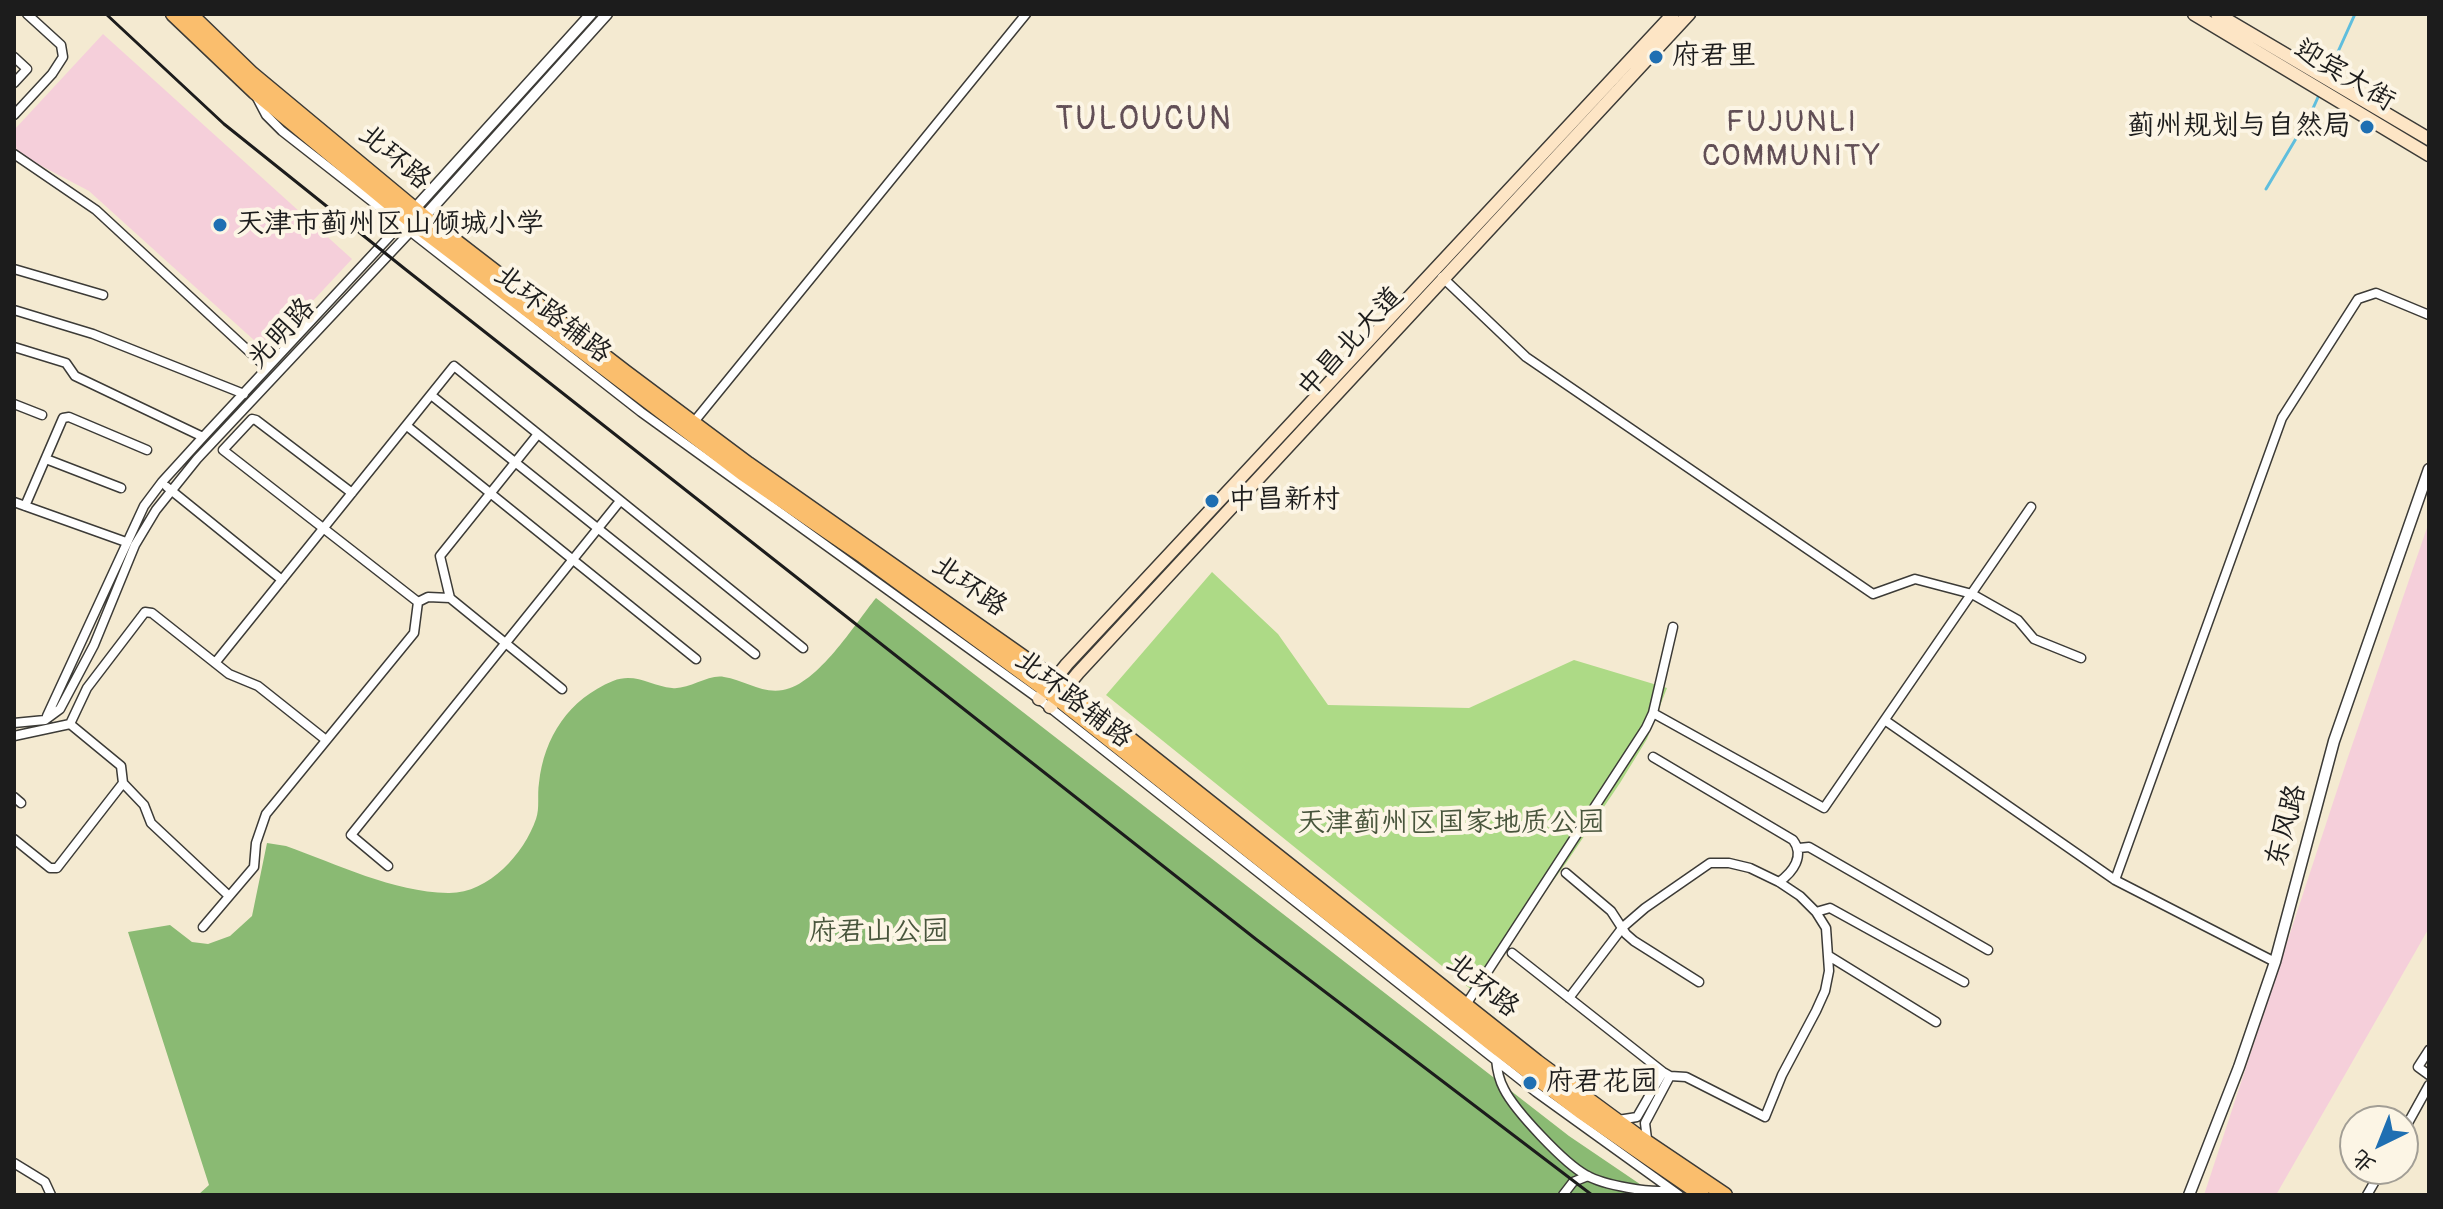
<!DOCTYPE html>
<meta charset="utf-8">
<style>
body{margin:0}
#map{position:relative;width:2443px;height:1209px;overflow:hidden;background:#f4ead1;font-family:Pangolin,"LXGW WenKai TC",sans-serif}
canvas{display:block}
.frame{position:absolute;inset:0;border:16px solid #1c1c1c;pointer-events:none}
.north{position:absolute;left:2339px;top:1105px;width:80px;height:80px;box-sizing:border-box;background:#fcf5e5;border:2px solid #a29e95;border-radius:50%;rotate:223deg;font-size:22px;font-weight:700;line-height:32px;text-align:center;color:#1c1c1c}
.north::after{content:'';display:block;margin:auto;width:28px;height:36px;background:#1f6fb2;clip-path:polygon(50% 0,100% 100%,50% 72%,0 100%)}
</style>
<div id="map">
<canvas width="2443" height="1209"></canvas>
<div class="frame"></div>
<div class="north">北</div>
</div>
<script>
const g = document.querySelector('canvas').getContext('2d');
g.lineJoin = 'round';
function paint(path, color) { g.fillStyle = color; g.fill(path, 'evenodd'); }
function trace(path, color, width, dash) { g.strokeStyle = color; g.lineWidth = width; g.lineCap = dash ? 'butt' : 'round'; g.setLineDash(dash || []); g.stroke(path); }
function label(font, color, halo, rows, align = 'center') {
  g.font = font + ' Pangolin,"LXGW WenKai TC",sans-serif'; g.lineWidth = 8; g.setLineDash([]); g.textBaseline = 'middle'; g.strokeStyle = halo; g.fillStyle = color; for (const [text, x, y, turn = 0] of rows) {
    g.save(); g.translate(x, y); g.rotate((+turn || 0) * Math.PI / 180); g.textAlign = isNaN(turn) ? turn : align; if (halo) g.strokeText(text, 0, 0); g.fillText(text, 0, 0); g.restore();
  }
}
const built = new Path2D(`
 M 103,34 L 352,259 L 266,351 L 89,191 L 17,153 L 14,130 Z
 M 2429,522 L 2429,928 L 2276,1195 L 2204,1195 L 2348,757 Z`);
const green = new Path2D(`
 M 1212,572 L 1278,634 L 1328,705 L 1469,708 L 1574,660 L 1667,688 L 1647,739 L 1620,783 L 1566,863 L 1473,991 L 1106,695 Z`);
const forest = new Path2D(`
 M 876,598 L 1569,1136 L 1656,1195 L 198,1195 L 209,1185 L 128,932 L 170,925 L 192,942 L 208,944 L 230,936 L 252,916 L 267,843 L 286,846 C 337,864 393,892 448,893 C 488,894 524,854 536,819 C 540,808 537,795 539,783 C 544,737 569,699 613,681 C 635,672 651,686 672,688 C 689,690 708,674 724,677 C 744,680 762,694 783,690 C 818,684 854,625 876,598 Z`);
const stream = new Path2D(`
 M 2328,74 L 2355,14
 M 2266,189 L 2310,115 L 2319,95`);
const minor = new Path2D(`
 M 14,57 L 27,69 L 14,83
 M 256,96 L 266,115 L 282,131 L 641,412 L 1039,699 L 1536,1092 L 1679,1195
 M 14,115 L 52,74 L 63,57 L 61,45 L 27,14
 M 14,154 L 96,210 L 267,368
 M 14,269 L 103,295
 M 1442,277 L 1526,357 L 1873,594 L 1915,579 L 1972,594 L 2018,620 L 2034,639 L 2081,658
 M 14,310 L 93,334 L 244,394
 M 14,347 L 66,363 L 75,376 L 203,437
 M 431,395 L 755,654
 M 14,404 L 42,415
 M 693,423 L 1026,14
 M 407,426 L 696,659
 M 46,459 L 121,488
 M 167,487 L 282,580
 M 14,502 L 126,542
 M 25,506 L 63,418 L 69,417 L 147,450
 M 450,598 L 440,556 L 538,434
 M 418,602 L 428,597 L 450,598 L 562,689
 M 215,663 L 454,366 L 803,648
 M 1653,713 L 1824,808 L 2031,507
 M 47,716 L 144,506 L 162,482 L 203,437 L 402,223
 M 1886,721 L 2115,880 L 2275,962
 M 14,723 L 45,720 L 60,709 L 94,645 L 135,545 L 156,510 L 197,459 L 412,230
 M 70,724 L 121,766 L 123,783 L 144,805 L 151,823 L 229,896
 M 14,736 L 70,724 L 87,688 L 145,612 L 152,613 L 229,674 L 258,686 L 326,740
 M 1653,757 L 1793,840 C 1805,856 1793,872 1779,882
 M 14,797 L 21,803
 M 14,839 L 50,868 L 57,868 L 123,783
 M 1799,848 L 1809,847 L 1988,950
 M 388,866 L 351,835 L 620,501
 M 1566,873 L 1611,911 L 1626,934 L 1634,941 L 1699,982
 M 2115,880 L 2282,418 L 2358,299 L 2376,293 L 2429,315
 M 1816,912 L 1830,908 L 1964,982
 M 203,927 L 254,867 L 256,843 L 266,814 L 414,633 L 418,602 L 223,450 L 252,419 L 256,420 L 352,493
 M 1512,953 L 1663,1072 L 1670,1076 L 1686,1077 L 1765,1117 L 1782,1075 L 1816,1011 L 1825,991 L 1829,971 L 1826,928 L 1816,912 L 1800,896 L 1779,882 L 1750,868 L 1729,863 L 1710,863 L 1645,908 L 1623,927 L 1569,998
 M 1829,956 L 1936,1022
 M 1469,1000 L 1646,728 L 1653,713 L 1673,627
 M 2429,1050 L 2418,1067 L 2429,1075
 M 1496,1059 C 1497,1070 1499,1080 1504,1089 C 1515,1111 1565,1164 1586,1175 C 1603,1185 1652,1194 1671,1190
 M 1618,1120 L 1637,1117 L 1663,1072
 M 2403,1132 L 2429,1085
 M 1647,1139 L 1645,1123 L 1670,1076
 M 14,1163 L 45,1182 L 51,1195
 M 1563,1195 L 1573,1182 L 1588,1176
 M 2367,1195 L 2382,1169`);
const tertiary = new Path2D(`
 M 410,214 L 591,14
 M 424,217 L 607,14
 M 2189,1195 L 2239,1067 L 2275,962 L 2334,741 L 2429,469`);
const secondary = new Path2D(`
 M 2194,14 L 2429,155
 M 2217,14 L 2429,139
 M 1039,699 L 1067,664 L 1673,14
 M 1050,707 L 1078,673 L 1689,14`);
const trunk = new Path2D(`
 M 173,14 L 255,92 L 416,225 L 742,473 L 863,556 L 1057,698 L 1496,1047 L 1580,1111 L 1702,1195
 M 190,14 L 252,74 L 424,217 L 625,372 L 748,464 L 1054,679 L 1537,1062 L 1636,1135 L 1725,1195`);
const rail = new Path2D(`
 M 106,14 L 224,124 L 405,269 L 1257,940 L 1592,1195`);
const markers = [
 [1656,57,8,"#1f6fb2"],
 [2367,127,8,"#1f6fb2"],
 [220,225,8,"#1f6fb2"],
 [1212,501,8,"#1f6fb2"],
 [1530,1083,8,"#1f6fb2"]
];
const poiNames = [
 ["府君里",1672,57],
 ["蓟州规划与自然局",2351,127,"right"],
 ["天津市蓟州区山倾城小学",236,225],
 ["中昌新村",1228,501],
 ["府君花园",1546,1083]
];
const streetNames = [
 ["迎宾大街",2344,76,31],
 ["北环路",394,158,40],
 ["北环路辅路",552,315,38],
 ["光明路",282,334,-47],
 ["中昌北大道",1351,343,-47],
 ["北环路",969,587,35],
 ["北环路辅路",1073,700,38],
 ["东风路",2287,826,-75],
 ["北环路",1482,986,39]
];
const parkNames = [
 ["天津蓟州区国家地质公园",1451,824],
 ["府君山公园",879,933]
];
const neighbourhoodNames = [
 ["FUJUNLI",1792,123],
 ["COMMUNITY",1792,157]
];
const quarterNames = [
 ["TULOUCUN",1144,121]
];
paint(built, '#f5cfda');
paint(green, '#adda86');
paint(forest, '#8aba73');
trace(stream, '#5fbedd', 3);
trace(minor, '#3c3b37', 11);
trace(tertiary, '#3c3b37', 13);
trace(secondary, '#3c3b37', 15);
trace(trunk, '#3c3b37', 17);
trace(minor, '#fff', 8);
trace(tertiary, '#fff', 10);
trace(secondary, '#fde5c5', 12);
trace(trunk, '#fabe6d', 14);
trace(rail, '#1c1c1c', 3);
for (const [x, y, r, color] of markers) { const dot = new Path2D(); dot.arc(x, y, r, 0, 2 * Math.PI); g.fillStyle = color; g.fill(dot); trace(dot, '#fcf5e5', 3); }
label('28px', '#1c1c1c', '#fcf5e5', poiNames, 'left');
label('28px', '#1c1c1c', '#fcf5e5', streetNames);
label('28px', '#48553c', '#fcf5e5', parkNames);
g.letterSpacing = '2px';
label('30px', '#624f56', '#fcf5e5', neighbourhoodNames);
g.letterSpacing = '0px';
g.letterSpacing = '2px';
label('32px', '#624f56', '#fcf5e5', quarterNames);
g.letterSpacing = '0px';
</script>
